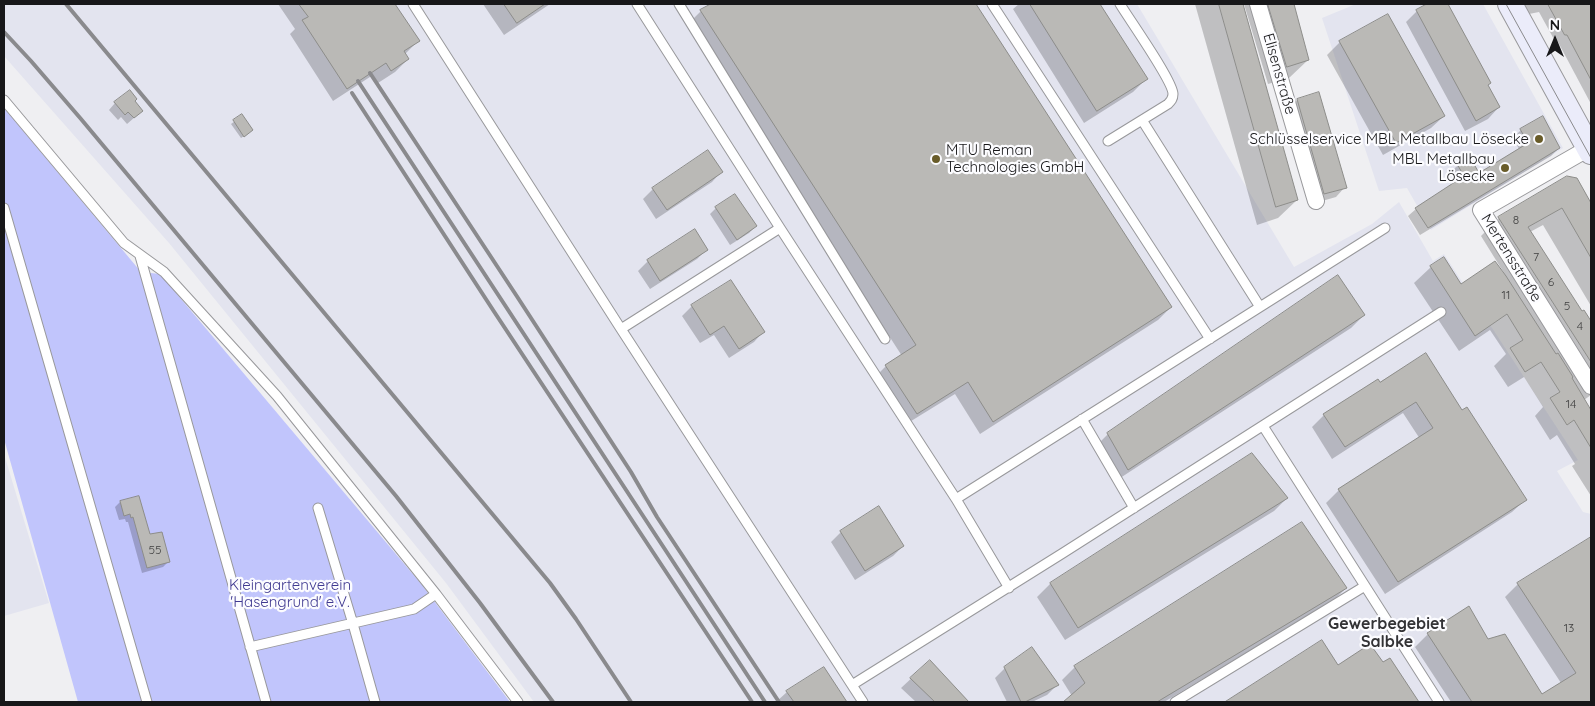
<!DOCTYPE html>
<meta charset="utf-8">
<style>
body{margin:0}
#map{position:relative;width:1595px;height:706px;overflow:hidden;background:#efeff2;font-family:Quicksand,sans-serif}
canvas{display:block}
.frame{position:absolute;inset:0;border:5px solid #171719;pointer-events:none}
.north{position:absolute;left:1530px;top:15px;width:50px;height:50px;-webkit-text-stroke:4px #fcfcff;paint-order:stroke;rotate:0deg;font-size:14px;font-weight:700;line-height:20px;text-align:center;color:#171719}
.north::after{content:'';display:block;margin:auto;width:18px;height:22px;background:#171719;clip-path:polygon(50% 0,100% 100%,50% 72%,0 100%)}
</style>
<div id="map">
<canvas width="1595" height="706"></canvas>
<div class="frame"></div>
<div class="north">N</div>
</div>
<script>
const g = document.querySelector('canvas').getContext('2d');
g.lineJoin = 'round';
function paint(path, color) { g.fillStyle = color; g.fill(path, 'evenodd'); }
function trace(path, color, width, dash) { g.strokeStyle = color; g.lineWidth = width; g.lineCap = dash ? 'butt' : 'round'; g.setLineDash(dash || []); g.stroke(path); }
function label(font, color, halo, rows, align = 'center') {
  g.font = font + ' Quicksand,sans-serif'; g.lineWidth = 4.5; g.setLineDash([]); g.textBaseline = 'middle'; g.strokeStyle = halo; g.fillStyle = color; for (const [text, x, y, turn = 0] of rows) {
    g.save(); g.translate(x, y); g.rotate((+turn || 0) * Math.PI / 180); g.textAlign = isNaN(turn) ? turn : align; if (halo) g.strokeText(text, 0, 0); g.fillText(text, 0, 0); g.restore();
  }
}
const built = new Path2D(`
 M 4,4 L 1137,4 L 1294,267 L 1372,224 L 1399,202 L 1433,261 L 1444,254 L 1578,460 L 1557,471 L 1583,512 L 1591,514 L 1591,702 L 534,702 L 446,583 L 169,243 L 4,56 Z
 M 1356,4 L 1483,4 L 1563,148 L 1431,230 L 1407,188 L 1379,191 L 1322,18 Z
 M 4,454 L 49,603 L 4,616 Z`);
const green = new Path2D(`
 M 4,108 L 141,272 L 160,274 L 422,585 L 510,702 L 78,702 L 4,439 Z`);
const shadow = new Path2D(`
 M 278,4 L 394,4 L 418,41 L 405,54 L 408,59 L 395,72 L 378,83 L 373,75 L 333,101 L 290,34 L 295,29 Z
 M 483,4 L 550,4 L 504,35 Z
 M 713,4 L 974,4 L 1171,307 L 1158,320 L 980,434 L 955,394 L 903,426 L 873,379 L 886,366 L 902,356 L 688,24 L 701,11 Z
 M 1019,4 L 1099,4 L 1146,79 L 1133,92 L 1084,123 L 1013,9 Z
 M 1195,4 L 1241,4 L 1297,200 L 1278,218 L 1257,225 Z
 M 1244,4 L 1292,4 L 1308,60 L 1289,78 L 1268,84 Z
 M 1430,4 L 1447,4 L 1490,83 L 1487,85 L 1499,107 L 1488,119 L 1465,131 L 1406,22 L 1417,11 Z
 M 1523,4 L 1562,4 L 1565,10 L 1591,4 L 1591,104 L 1558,42 L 1556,43 L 1539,12 L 1529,14 Z
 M 1376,22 L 1444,116 L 1431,128 L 1383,155 L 1327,55 L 1340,42 Z
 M 1297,100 L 1345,187 L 1336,197 L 1315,203 L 1287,109 Z
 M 133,101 L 135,117 L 127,124 L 121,117 L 118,120 L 109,110 L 115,103 Z
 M 242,116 L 249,133 L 241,138 L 231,124 Z
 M 1521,130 L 1559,148 L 1551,156 L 1420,235 L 1408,216 L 1416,209 L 1456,183 L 1450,173 L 1458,165 L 1478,174 L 1519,149 L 1513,138 Z
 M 721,172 L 712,182 L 656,219 L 643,199 L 653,189 Z
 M 1576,179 L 1591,205 L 1591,306 L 1543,225 L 1530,232 L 1582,313 L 1584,312 L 1591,323 L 1591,395 L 1584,400 L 1591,411 L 1591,496 L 1572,466 L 1575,464 L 1557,435 L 1550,440 L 1535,416 L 1543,407 L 1524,377 L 1508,387 L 1494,366 L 1506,354 L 1490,330 L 1459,351 L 1414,283 L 1431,267 L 1443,258 L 1461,286 L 1503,274 L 1504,273 L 1481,236 L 1499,218 Z
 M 716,208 L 756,226 L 749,233 L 730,245 L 710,214 Z
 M 707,249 L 697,259 L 650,289 L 638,271 L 648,261 Z
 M 692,306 L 763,332 L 754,342 L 729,358 L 714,335 L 700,343 L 682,316 Z
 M 1364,315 L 1351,328 L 1114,482 L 1095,447 L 1108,434 Z
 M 1380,384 L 1462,411 L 1525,500 L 1512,512 L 1385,594 L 1326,503 L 1339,490 L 1420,439 L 1403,413 L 1332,459 L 1312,427 L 1324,415 Z
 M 1251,454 L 1287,498 L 1274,511 L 1065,640 L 1037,597 L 1050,584 Z
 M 120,502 L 149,535 L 169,561 L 163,567 L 142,573 L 128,522 L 126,522 L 125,519 L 119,520 L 115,507 Z
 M 841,532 L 903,546 L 893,556 L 855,580 L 831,542 Z
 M 1589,540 L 1591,543 L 1591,702 L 1451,702 L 1415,647 L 1428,634 L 1487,641 L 1542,696 L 1561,683 L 1505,597 L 1518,584 Z
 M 1346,588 L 1333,601 L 1164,702 L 1065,702 L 1072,696 L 1062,680 L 1075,667 Z
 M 1321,642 L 1337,666 L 1382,664 L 1390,659 L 1417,702 L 1228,702 Z
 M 930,661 L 967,702 L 916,702 L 901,688 Z
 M 1005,668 L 1057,685 L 1047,695 L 1032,702 L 1007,702 L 995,678 Z
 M 824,669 L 846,702 L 776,702 L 787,692 Z`);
const building = new Path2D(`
 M 299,4 L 395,4 L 420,41 L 404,51 L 409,59 L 391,71 L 386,63 L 347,89 L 302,20 L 308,17 Z
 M 504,4 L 545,4 L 517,23 Z
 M 711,4 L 976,4 L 1172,307 L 993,422 L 968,382 L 917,414 L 885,365 L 916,345 L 700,10 Z
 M 1030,4 L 1100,4 L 1148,79 L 1097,111 Z
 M 1219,4 L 1243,4 L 1298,200 L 1276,207 Z
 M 1268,4 L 1294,4 L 1309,60 L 1287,67 Z
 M 1427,4 L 1448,4 L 1491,83 L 1488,85 L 1500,107 L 1476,121 L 1416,10 Z
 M 1548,4 L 1591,4 L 1591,80 L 1567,35 L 1565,35 Z
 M 1388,14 L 1445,116 L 1396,143 L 1339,41 Z
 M 130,90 L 137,99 L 135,101 L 143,111 L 134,118 L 128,112 L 125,115 L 114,102 Z
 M 1319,92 L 1347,188 L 1324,194 L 1297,99 Z
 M 242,114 L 253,130 L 244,137 L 233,120 Z
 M 1543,116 L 1560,148 L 1428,228 L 1415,208 L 1464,176 L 1457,164 L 1470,157 L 1479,173 L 1528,143 L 1520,129 Z
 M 708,150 L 723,172 L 667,210 L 652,188 Z
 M 1567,176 L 1577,178 L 1591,203 L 1591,258 L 1562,208 L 1528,227 L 1582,311 L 1584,310 L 1591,321 L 1591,362 L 1498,217 Z
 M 735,194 L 757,226 L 737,240 L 715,207 Z
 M 695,229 L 708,250 L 660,281 L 647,260 Z
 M 1444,257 L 1461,284 L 1495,261 L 1506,276 L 1556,354 L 1558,353 L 1573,377 L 1572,378 L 1591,410 L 1591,448 L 1574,420 L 1567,425 L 1550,398 L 1560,392 L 1541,362 L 1525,372 L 1510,348 L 1523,340 L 1507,314 L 1475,336 L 1430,266 Z
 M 1338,275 L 1365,315 L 1128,470 L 1107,433 Z
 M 731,280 L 765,332 L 739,349 L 724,326 L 710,335 L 691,305 Z
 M 1426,353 L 1462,410 L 1467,407 L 1527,500 L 1398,582 L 1338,489 L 1433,428 L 1416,402 L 1345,447 L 1323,414 L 1378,379 L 1380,382 Z
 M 1252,453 L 1288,498 L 1078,628 L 1050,583 Z
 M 139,496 L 150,534 L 162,532 L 170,562 L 147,568 L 133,517 L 131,518 L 130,514 L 124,516 L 120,501 Z
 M 879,506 L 904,546 L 865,571 L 840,531 Z
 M 1302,522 L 1347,588 L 1157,702 L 1063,702 L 1085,683 L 1074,666 Z
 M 1591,537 L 1591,702 L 1472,702 L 1427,633 L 1469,606 L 1488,639 L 1505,634 L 1542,694 L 1576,673 L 1517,583 Z
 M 1322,640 L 1338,665 L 1370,644 L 1383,662 L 1390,658 L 1419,702 L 1225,702 Z
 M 1032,647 L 1059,685 L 1025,702 L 1021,702 L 1004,667 Z
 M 930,660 L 969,702 L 935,702 L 910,678 Z
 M 824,667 L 847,702 L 794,702 L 786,691 Z`);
const lane = new Path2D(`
 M 413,4 L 621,329 L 863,702
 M 637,4 L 780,228 L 956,499 L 1009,588
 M 679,4 L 885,339
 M 992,4 L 1210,339
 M 4,100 L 124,243 L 164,272 L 277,396 L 436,594 L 518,702
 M 1142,120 L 1260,307
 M 1108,141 L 1168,104 C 1171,101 1173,99 1173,94 C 1173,81 1129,19 1120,4
 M 4,208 L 147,702
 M 140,256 L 266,702
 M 621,329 L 780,228
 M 1082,419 L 1134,508
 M 1263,426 L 1439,702
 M 956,499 L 1385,228
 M 318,508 L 353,624 L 375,702
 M 250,647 L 414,609 L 436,594
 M 852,685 L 1063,553 L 1441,312
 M 1175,702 L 1365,586`);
const street = new Path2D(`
 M 1258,4 L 1316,201
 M 1589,148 L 1481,210 L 1591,386`);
const secondary = new Path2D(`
 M 1510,4 L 1591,152`);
const tram = new Path2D(`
 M 1506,4 L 1591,158`);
const rail = new Path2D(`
 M 66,4 L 550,583 L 576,619 L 631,702
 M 4,32 L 31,61 L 81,119 L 396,496 L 480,603 L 553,702
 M 370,73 L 518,298 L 631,472 L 657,517 L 779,702
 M 358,81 L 765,702
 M 352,93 L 493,310 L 752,702`);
const markers = [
 [1539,139,5,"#695c29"],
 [936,159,5,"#695c29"],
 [1505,168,5,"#695c29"]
];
const numberNames = [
 ["8",1516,220],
 ["7",1536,257],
 ["6",1551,282],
 ["11",1506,295],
 ["5",1567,306],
 ["4",1580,326],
 ["14",1571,404],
 ["55",155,550],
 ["13",1569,628]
];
const streetNames = [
 ["Elisenstraße",1279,74,74],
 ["Mertensstraße",1511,258,58]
];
const poiNames = [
 ["Schlüsselservice MBL Metallbau Lösecke",1529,139],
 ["MTU Reman",946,150,"left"],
 ["Technologies GmbH",946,167,"left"],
 ["MBL Metallbau",1495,159],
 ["Lösecke",1495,176]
];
const parkNames = [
 ["Kleingartenverein",290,585],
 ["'Hasengrund' e.V.",290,602]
];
const neighbourhoodNames = [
 ["Gewerbegebiet",1387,624],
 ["Salbke",1387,642]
];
paint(built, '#e3e4ef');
paint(green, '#c1c5fc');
paint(shadow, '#0003');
paint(building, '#bab9b6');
trace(building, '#8d8d8a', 1);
trace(lane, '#98989b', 11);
trace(street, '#98989b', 18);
trace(secondary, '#98989b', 26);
trace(lane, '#fff', 9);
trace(street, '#fff', 16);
trace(secondary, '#ebecfa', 24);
trace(tram, '#8a8a8d', 1);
trace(rail, '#8a8a8d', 4);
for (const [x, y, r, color] of markers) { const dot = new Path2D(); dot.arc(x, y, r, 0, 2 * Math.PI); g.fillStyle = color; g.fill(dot); trace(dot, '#fcfcff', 2); }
label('12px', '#404040', null, numberNames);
label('15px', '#171719', '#fcfcff', streetNames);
label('15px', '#171719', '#fcfcff', poiNames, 'right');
label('15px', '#403a91', '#fcfcff', parkNames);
label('bold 16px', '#333336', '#fcfcff', neighbourhoodNames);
</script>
